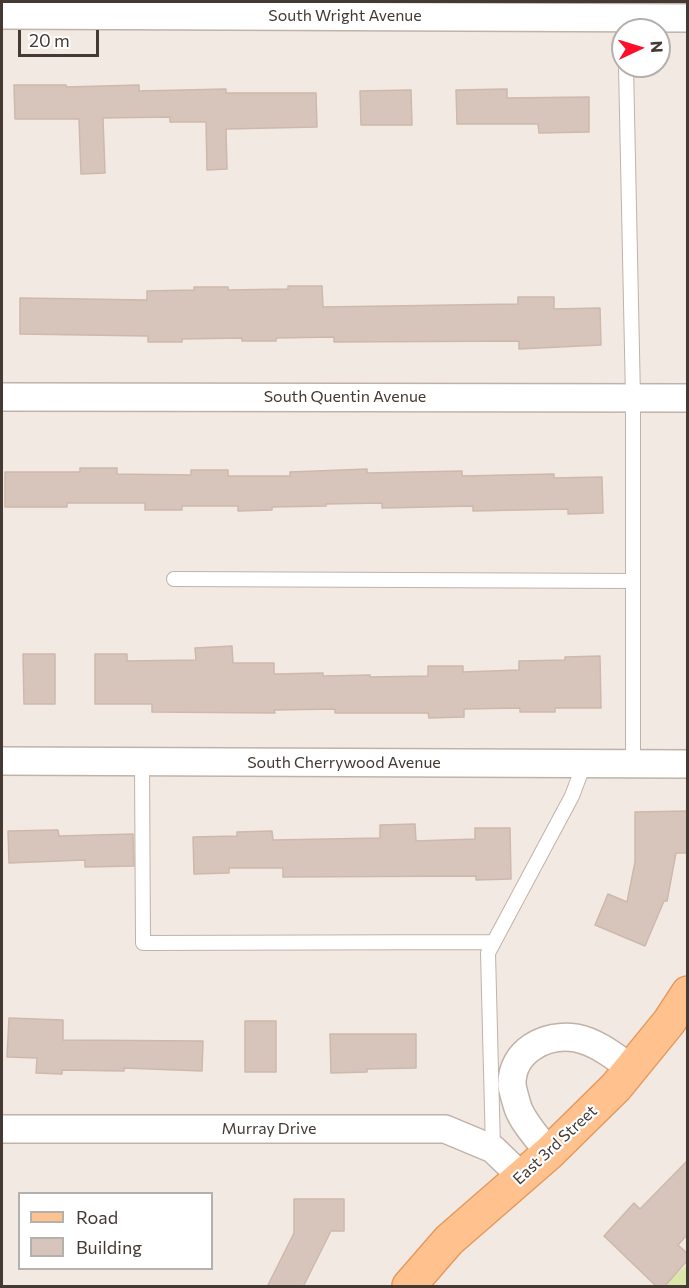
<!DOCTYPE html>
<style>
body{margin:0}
#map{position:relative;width:689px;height:1288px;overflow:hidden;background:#f2e9e3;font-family:Commissioner,sans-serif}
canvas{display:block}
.frame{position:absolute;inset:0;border:3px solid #443933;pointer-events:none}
.legend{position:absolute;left:18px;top:1192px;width:195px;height:78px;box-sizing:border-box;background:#fff;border:2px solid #b4b0ad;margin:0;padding:8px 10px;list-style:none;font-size:18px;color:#443933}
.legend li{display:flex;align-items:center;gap:12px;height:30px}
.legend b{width:30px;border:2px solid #b4b0ad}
.north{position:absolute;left:611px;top:18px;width:60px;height:60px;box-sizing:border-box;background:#fff;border:2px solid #b4b0ad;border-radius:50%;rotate:86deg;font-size:16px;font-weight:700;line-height:24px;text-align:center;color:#443933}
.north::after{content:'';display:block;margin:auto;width:21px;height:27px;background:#fe0e28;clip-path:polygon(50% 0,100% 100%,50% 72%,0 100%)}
.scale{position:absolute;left:18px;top:30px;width:81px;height:27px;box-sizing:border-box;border:3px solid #443933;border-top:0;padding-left:8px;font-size:18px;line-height:21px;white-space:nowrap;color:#443933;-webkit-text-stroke:4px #fff;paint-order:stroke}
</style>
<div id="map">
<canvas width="689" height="1288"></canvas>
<div class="frame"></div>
<ul class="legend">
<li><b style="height:8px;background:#ffc28f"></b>Road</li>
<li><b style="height:16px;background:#d7c5bb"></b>Building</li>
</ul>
<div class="north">N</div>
<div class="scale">20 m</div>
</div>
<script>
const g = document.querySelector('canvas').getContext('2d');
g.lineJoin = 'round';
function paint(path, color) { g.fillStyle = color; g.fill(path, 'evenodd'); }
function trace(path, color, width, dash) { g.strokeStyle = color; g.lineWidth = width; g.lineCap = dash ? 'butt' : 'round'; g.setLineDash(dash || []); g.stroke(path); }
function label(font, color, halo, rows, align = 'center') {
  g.font = font + ' Commissioner,sans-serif'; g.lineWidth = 4.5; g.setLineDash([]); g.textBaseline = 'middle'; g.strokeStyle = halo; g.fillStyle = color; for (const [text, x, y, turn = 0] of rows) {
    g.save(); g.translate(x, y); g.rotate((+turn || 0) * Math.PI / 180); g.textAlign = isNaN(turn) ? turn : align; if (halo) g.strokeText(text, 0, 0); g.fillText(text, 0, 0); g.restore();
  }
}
const green = new Path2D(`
 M 687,1265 L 687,1286 L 663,1286 Z`);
const building = new Path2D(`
 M 14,85 L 66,85 L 66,87 L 139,85 L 139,91 L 226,89 L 226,93 L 316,93 L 317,127 L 226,129 L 227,169 L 207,170 L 206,122 L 170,122 L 170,117 L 103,118 L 105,173 L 81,174 L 79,119 L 15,119 Z
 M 507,89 L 507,98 L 589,97 L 589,132 L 539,133 L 538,124 L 457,124 L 456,90 Z
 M 411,90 L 412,125 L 361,125 L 360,91 Z
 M 288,286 L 322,286 L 323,307 L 518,304 L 518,297 L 554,297 L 554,309 L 600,308 L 601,345 L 519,349 L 519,341 L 334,342 L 334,337 L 276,338 L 276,341 L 242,341 L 242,338 L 182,339 L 182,342 L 148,342 L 148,336 L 20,334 L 20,298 L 147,300 L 147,291 L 194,290 L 194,287 L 228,287 L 228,290 L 288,289 Z
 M 80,468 L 117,468 L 117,474 L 191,475 L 191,470 L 228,470 L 228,476 L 290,476 L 290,472 L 367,469 L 367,473 L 462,471 L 462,476 L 554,474 L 554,478 L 602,477 L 603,513 L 568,514 L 568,509 L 473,511 L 473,506 L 382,508 L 382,503 L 326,504 L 326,506 L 272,507 L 272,510 L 238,511 L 238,506 L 182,506 L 182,510 L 145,510 L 145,503 L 67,503 L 67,507 L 5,507 L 5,472 L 80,472 Z
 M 232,646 L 233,663 L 274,663 L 274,674 L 323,673 L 323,676 L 370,675 L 370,677 L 428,676 L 428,666 L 463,666 L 463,672 L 519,670 L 519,661 L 565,660 L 565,657 L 600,656 L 601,708 L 555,708 L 555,712 L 520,712 L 520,708 L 464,709 L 464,717 L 429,718 L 428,713 L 335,713 L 335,709 L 274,710 L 275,713 L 152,712 L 152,704 L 95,704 L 95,654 L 127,654 L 127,661 L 196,660 L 195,648 Z
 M 23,654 L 55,654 L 55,704 L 24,704 Z
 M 687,811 L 687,853 L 676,853 L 667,901 L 664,901 L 645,946 L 595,925 L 608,894 L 627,902 L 635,862 L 635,812 Z
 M 415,824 L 416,841 L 475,839 L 475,828 L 510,828 L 511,879 L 476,880 L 476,876 L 283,877 L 283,868 L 229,868 L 229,873 L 194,874 L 193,837 L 237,836 L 237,832 L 272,831 L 273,840 L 380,838 L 380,825 Z
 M 58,830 L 59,836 L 133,834 L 134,866 L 85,867 L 85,860 L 9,863 L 8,831 Z
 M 9,1018 L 63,1020 L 63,1040 L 203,1041 L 202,1071 L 124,1068 L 124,1071 L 62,1070 L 62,1074 L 36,1073 L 37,1058 L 7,1057 Z
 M 245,1021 L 276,1021 L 276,1072 L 245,1072 Z
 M 330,1034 L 416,1034 L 416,1068 L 367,1069 L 367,1072 L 331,1073 Z
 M 687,1161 L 687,1235 L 678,1245 L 687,1253 L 687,1261 L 664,1287 L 657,1287 L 604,1236 L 634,1203 L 640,1209 Z
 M 294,1199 L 344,1199 L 344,1231 L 331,1231 L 303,1287 L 267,1287 L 294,1233 Z`);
const service = new Path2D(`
 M 626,66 L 633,398 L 633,764
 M 174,579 L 633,581
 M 142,762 L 143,943 L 494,942
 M 493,1149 L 488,953 L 572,796 L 584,764`);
const minor = new Path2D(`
 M 2,15 L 688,18
 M 2,397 L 688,398
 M 2,761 L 688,764
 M 2,1129 L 445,1129 L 493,1149 L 522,1177
 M 549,1153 C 539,1139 524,1124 518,1108 C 516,1101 513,1092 512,1085 C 511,1051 546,1033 576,1038 C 597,1042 615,1057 632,1069`);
const primary = new Path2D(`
 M 409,1286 L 449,1240 L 549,1153 L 616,1087 L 669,1022 L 688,993`);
const streetNames = [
 ["South Wright Avenue",345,16],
 ["South Quentin Avenue",345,397],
 ["South Cherrywood Avenue",344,763],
 ["Murray Drive",269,1129],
 ["East 3rd Street",555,1145,-43]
];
paint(green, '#dce8aa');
paint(building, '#d7c5bb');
trace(building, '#ceb8ab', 1.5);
trace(service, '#c0b2a9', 16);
trace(minor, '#c0b2a9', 30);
trace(primary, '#e5995d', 36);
trace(service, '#fff', 14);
trace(minor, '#fff', 27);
trace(primary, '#ffc28f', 33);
label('16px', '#443933', '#fff', streetNames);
</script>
